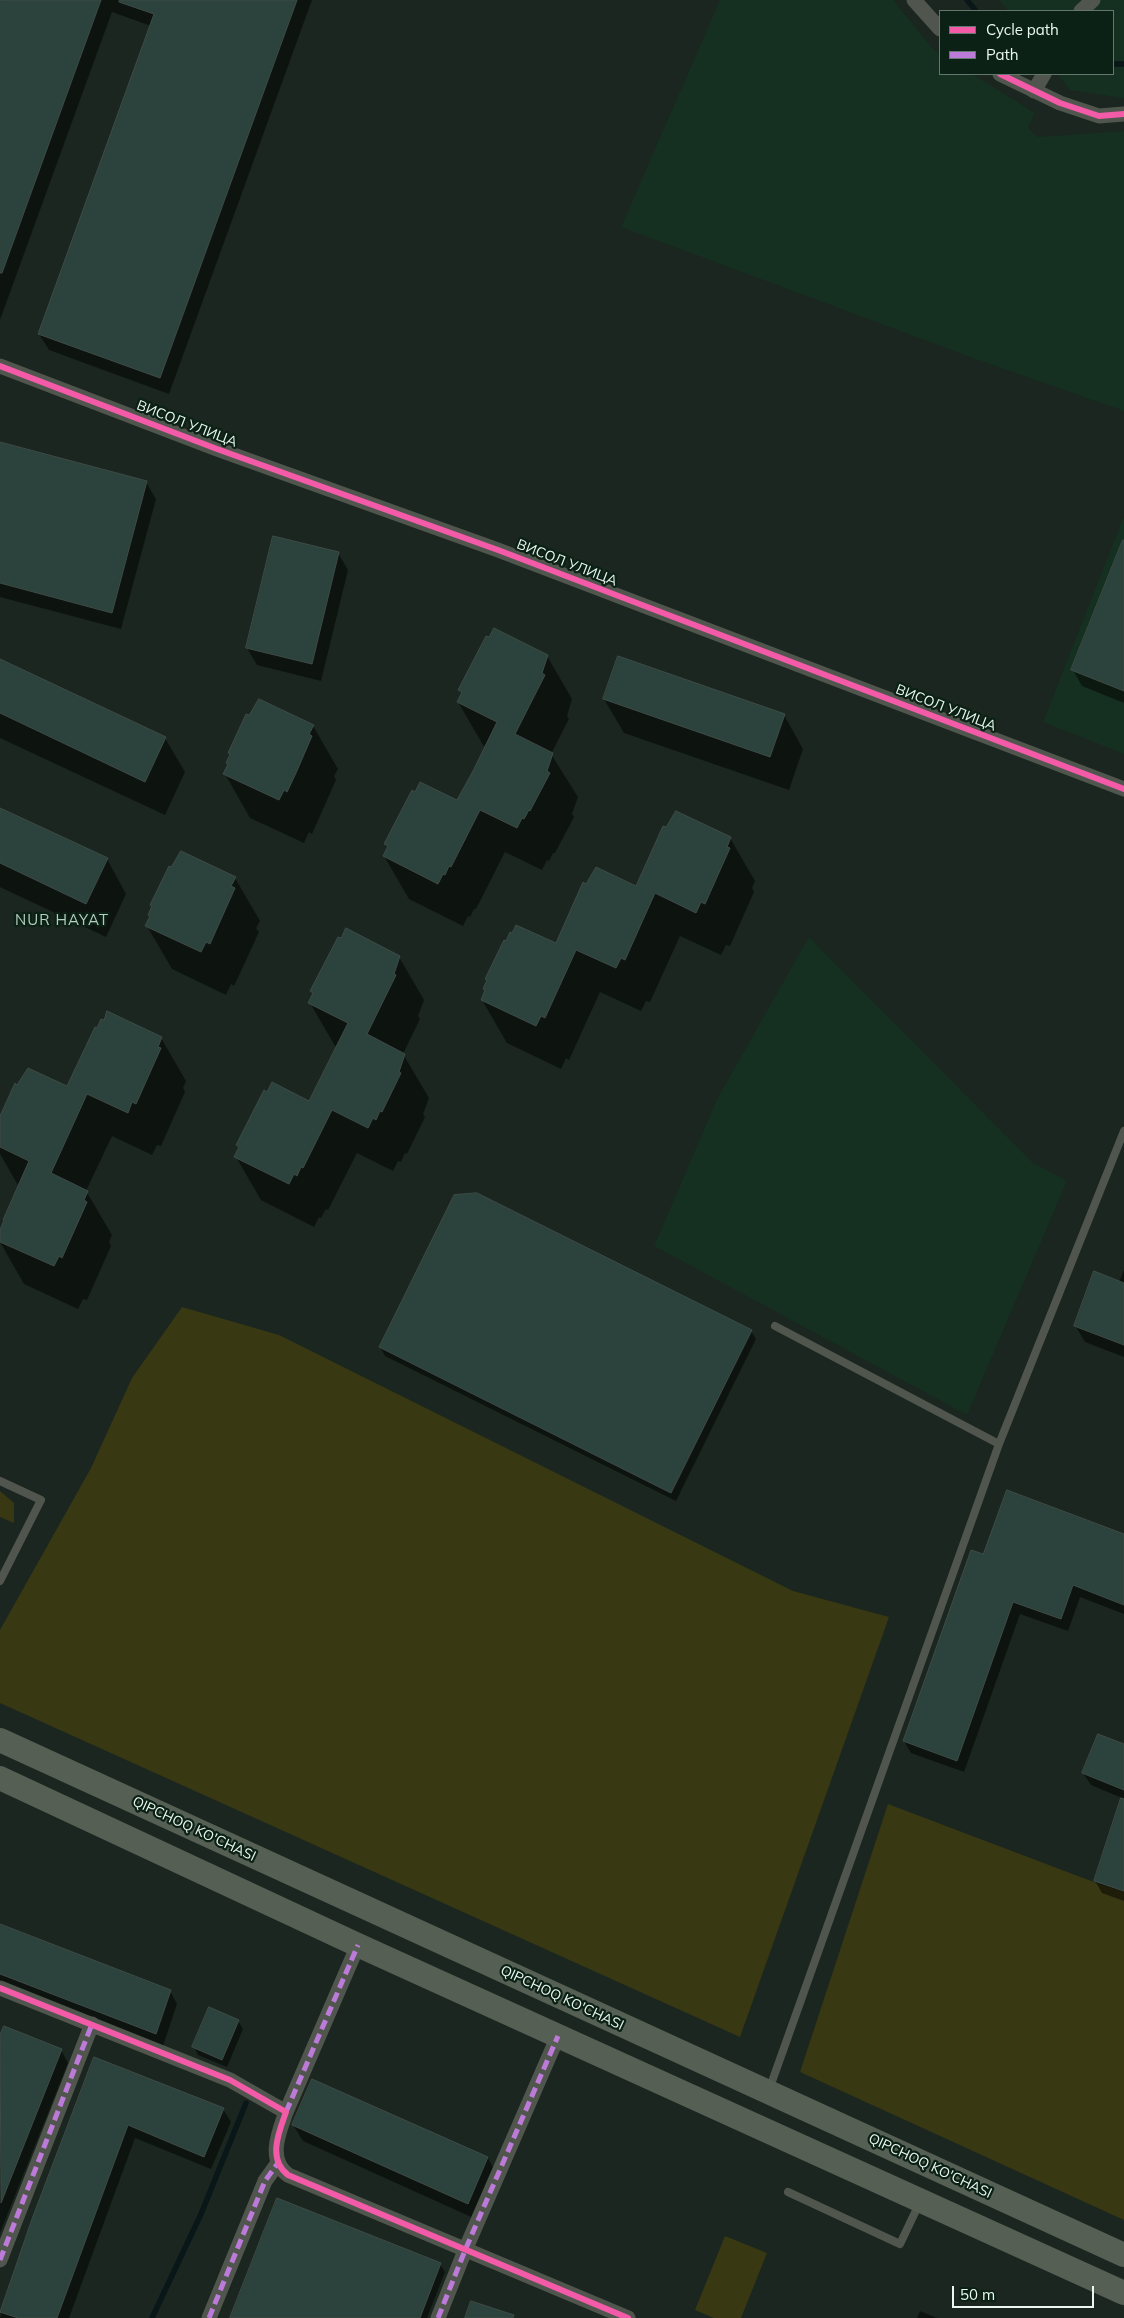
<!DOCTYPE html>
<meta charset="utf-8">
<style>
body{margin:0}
#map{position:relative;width:1124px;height:2318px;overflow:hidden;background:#1a261f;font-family:Mulish,sans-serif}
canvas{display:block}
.legend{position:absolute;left:939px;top:10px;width:175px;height:65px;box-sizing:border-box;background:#0b2115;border:1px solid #64776c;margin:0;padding:6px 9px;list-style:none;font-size:15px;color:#eaf8ef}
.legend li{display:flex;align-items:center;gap:10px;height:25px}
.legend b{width:25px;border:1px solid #64776c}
.scale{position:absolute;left:952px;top:2286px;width:142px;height:22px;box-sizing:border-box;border:2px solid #eaf8ef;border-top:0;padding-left:6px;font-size:15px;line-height:18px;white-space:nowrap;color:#eaf8ef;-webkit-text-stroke:4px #0b2115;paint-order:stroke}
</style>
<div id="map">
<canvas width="1124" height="2318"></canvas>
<ul class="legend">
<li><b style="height:6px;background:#f35aa7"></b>Cycle path</li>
<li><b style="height:6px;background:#bd7bd9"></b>Path</li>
</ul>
<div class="scale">50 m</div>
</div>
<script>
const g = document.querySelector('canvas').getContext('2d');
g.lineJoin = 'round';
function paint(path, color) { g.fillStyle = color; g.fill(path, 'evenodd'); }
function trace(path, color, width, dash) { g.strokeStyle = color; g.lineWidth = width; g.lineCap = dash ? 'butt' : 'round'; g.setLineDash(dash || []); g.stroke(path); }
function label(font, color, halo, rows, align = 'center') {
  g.font = font + ' Mulish,sans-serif'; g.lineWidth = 4.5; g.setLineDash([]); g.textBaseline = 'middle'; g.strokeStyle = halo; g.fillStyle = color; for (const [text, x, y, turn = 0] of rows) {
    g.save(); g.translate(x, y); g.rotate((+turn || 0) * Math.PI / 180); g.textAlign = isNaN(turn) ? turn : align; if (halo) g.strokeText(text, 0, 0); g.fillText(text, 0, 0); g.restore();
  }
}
const built = new Path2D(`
 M 720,0 L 893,0 L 933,49 L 940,54 L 940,74 L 972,74 L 1035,113 L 1028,128 L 1038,137 L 1124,131 L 1124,411 L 970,357 L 621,227 Z
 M 999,0 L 1124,0 L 1124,98 L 1070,90 L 1057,74 L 1113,74 L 1113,11 L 1008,11 Z
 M 1124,516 L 1124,754 L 1043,722 Z
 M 809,937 L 1032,1162 L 1067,1181 L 967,1415 L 654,1246 L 717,1099 Z`);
const green = new Path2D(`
 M 182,1307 L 279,1335 L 793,1591 L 889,1617 L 740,2037 L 0,1703 L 0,1630 L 91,1468 L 132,1378 Z
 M 0,1491 L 14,1503 L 14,1523 L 0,1517 Z
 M 888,1804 L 1099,1884 L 1123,1891 L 1124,1888 L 1124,2220 L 800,2072 Z
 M 725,2236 L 767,2253 L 741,2318 L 714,2318 L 695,2310 Z`);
const shadow = new Path2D(`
 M 0,0 L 312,0 L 169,394 L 49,350 L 39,334 L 151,26 L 112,12 L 0,320 Z
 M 0,444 L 146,482 L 156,499 L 121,629 L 0,597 Z
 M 1124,542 L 1124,703 L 1082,686 L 1073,670 Z
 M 338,553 L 348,570 L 321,681 L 257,665 L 247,648 Z
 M 547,656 L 572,699 L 567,716 L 569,719 L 551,754 L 578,797 L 572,814 L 574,817 L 555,853 L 553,853 L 549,861 L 547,860 L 542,870 L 505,852 L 476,909 L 474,909 L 470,917 L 468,916 L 463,926 L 409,899 L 384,856 L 388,848 L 386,844 L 458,802 L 486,747 L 483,745 L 458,702 L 462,695 L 460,690 Z
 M 0,660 L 165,738 L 185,772 L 165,815 L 0,738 Z
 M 604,699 L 784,715 L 803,749 L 789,790 L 624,733 Z
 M 313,726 L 338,769 L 334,776 L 336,780 L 312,834 L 309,832 L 304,843 L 250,818 L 225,774 L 229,766 L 227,763 L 229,753 Z
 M 0,809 L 107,859 L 126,894 L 106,937 L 0,887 Z
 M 730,838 L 755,881 L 752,888 L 754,892 L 730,946 L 726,945 L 721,955 L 680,936 L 650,1002 L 646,1001 L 641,1011 L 600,992 L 569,1060 L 566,1058 L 561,1069 L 507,1043 L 482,1000 L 486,992 L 484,989 L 488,982 L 487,979 L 556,945 L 637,888 Z
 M 235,878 L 260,921 L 256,928 L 259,932 L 242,969 L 234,986 L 231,984 L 226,995 L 172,969 L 147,926 L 151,918 L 149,915 L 153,907 L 152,905 Z
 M 399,957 L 424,1000 L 418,1016 L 420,1019 L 403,1054 L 429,1098 L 423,1114 L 425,1117 L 407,1154 L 405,1153 L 401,1162 L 398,1161 L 393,1171 L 357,1153 L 328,1210 L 326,1209 L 321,1218 L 319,1217 L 314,1227 L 261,1200 L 236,1157 L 240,1149 L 237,1145 L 309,1103 L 338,1047 L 335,1046 L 310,1003 L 314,995 L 311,991 Z
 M 161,1038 L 186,1081 L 183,1088 L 185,1092 L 161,1146 L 157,1145 L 152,1155 L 112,1136 L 86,1191 L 112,1235 L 109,1242 L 111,1246 L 87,1300 L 83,1299 L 78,1309 L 24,1284 L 0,1242 L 19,1187 L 0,1154 L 0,1119 L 67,1088 Z
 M 1124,1270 L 1124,1357 L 1085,1342 L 1075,1325 L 1119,1282 Z
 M 751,1331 L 756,1339 L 676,1501 L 385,1356 L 380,1347 Z
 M 1124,1535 L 1124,1614 L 1080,1597 L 1068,1631 L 1020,1614 L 964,1772 L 911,1753 L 904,1741 L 984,1556 Z
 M 1124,1746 L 1124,1901 L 1102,1893 L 1095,1881 L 1122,1798 L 1091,1785 L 1083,1773 Z
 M 0,1932 L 170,1991 L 177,2004 L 163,2046 L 0,1983 Z
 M 238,2021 L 243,2029 L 227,2067 L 198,2055 L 194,2047 Z
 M 0,2036 L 61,2050 L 68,2063 L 0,2233 Z
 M 95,2059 L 223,2109 L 231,2122 L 211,2169 L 135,2138 L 69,2318 L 0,2318 L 34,2219 Z
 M 313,2080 L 488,2158 L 497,2175 L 478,2220 L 303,2141 L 293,2125 Z
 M 440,2264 L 445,2272 L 427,2318 L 232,2318 Z
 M 920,2311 L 937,2318 L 917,2318 Z`);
const stream = new Path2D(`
 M 967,0 L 976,11
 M 1113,64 L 1124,64
 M 152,2318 L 201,2214 L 246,2103`);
const building = new Path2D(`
 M 0,0 L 101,0 L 2,273 L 0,273 Z
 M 120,0 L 297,0 L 160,378 L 38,334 L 154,14 L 119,2 Z
 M 0,442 L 147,481 L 112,613 L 0,583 Z
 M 273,536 L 339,552 L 312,664 L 246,648 Z
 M 1123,540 L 1124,540 L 1124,691 L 1071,670 Z
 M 494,628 L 548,655 L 542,673 L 545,675 L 515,734 L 553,753 L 547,771 L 550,773 L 530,811 L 529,810 L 524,819 L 522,818 L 517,828 L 480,810 L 451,867 L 449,866 L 445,875 L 443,874 L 438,884 L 383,856 L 388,846 L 384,844 L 412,790 L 415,792 L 420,782 L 457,800 L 473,771 L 497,722 L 457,702 L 462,692 L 458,690 L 486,636 L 489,637 Z
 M 618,656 L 785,714 L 770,757 L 603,699 Z
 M 0,659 L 166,737 L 145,782 L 0,713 Z
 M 259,699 L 314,725 L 309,734 L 312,736 L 296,773 L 287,792 L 284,790 L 279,800 L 223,774 L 228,764 L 226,763 L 230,754 L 228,753 L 246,714 L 249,715 Z
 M 0,808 L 108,858 L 86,904 L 0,863 Z
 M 676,811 L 731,837 L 727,847 L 730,848 L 705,904 L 701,902 L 696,913 L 655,893 L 625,960 L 621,958 L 616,968 L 576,950 L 545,1018 L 541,1016 L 536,1026 L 481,1000 L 485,990 L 483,989 L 487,980 L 485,979 L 504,940 L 506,941 L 510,932 L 512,933 L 516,925 L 556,943 L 583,882 L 586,884 L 596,867 L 636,886 L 663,826 L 666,827 Z
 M 181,851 L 236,877 L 231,886 L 235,888 L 218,926 L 210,944 L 206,942 L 201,952 L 145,926 L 150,916 L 148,915 L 152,906 L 150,905 L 169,866 L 171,867 Z
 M 346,928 L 400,956 L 394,974 L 396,975 L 367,1034 L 405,1054 L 399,1072 L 401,1073 L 382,1112 L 380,1111 L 376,1120 L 373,1118 L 368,1128 L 332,1110 L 303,1168 L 301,1167 L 297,1176 L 294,1174 L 289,1184 L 234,1157 L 239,1147 L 236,1145 L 264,1090 L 267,1092 L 272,1082 L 309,1101 L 348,1023 L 308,1003 L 313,993 L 310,991 L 338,937 L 341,938 Z
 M 107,1011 L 162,1037 L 158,1047 L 161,1048 L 136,1104 L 132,1102 L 128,1113 L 87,1094 L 51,1173 L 88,1191 L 84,1200 L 87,1202 L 62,1258 L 59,1256 L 54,1266 L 0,1242 L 0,1230 L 4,1220 L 3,1220 L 29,1161 L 0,1147 L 0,1116 L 15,1083 L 17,1085 L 28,1068 L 67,1086 L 95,1027 L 97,1028 L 101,1019 L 104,1020 Z
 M 477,1193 L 752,1330 L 671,1493 L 379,1347 L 454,1195 Z
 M 1094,1271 L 1124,1283 L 1124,1345 L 1074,1326 Z
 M 1007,1490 L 1124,1534 L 1124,1605 L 1073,1585 L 1061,1619 L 1013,1602 L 957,1761 L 903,1741 L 971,1550 L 983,1554 Z
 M 1098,1734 L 1124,1744 L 1124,1790 L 1082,1773 Z
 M 1121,1798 L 1124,1799 L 1124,1891 L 1094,1881 Z
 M 0,1924 L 171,1990 L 156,2034 L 0,1974 Z
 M 209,2007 L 239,2020 L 222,2060 L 192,2047 Z
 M 4,2026 L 62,2049 L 1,2203 L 0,2035 Z
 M 94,2057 L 224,2108 L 204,2157 L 128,2125 L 57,2318 L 18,2318 L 0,2312 L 32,2219 Z
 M 312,2079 L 488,2157 L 468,2204 L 292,2125 Z
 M 277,2198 L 441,2263 L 420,2318 L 230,2318 Z
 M 471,2301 L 514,2315 L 513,2318 L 465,2318 Z`);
const lane = new Path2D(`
 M 775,1326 L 999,1444
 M 0,1481 L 41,1500 L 0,1581
 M 769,2090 L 999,1444 L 1124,1131
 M 788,2192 L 900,2244 L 920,2202`);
const street = new Path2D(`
 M 914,0 L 940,29
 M 1081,11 L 1093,0
 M 1000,74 L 1060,103 L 1099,116 L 1124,114
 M 1034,91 L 1044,74
 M 0,366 L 217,449 L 498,550 L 1124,789
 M 0,1988 L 230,2080 L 286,2112 C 279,2132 267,2159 288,2175 L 628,2318
 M 286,2112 L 358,1945
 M 0,2260 L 92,2024
 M 209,2318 L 265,2181 L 278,2163
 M 438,2318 L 466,2248 L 558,2036`);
const primary = new Path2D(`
 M 0,1740 L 1124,2255
 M 0,1778 L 358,1945 L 1124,2293`);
const quiet = new Path2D(`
 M 286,2112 L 358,1945
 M 0,2260 L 92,2024
 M 209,2318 L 265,2181 L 278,2163
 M 438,2318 L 466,2248 L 558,2036`);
const cycleway = new Path2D(`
 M 1000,74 L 1060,103 L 1099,116 L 1124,114
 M 0,366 L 217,449 L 498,550 L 1124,789
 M 0,1988 L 230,2080 L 286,2112 C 279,2132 267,2159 288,2175 L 628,2318`);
const streetNames = [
 ["ВИСОЛ УЛИЦА",187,424,21],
 ["ВИСОЛ УЛИЦА",567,563,21],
 ["ВИСОЛ УЛИЦА",946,708,21],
 ["QIPCHOQ KO'CHASI",194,1829,25],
 ["QIPCHOQ KO'CHASI",562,1998,25],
 ["QIPCHOQ KO'CHASI",930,2166,25]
];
const neighbourhoodNames = [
 ["NUR HAYAT",62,920]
];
paint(built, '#153021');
paint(green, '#383813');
paint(shadow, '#0007');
trace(stream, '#091718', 5.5);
paint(building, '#2c423c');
trace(building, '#3f4b46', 1);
trace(lane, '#50564d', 8);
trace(street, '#50564d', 15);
trace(primary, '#565f54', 24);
trace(quiet, '#bd7bd9', 5, [10, 5]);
trace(cycleway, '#f35aa7', 6);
label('14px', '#eaf8ef', '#0b2115', streetNames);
g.letterSpacing = '1px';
label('15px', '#b4cebd', '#0b2115', neighbourhoodNames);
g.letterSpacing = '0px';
</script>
